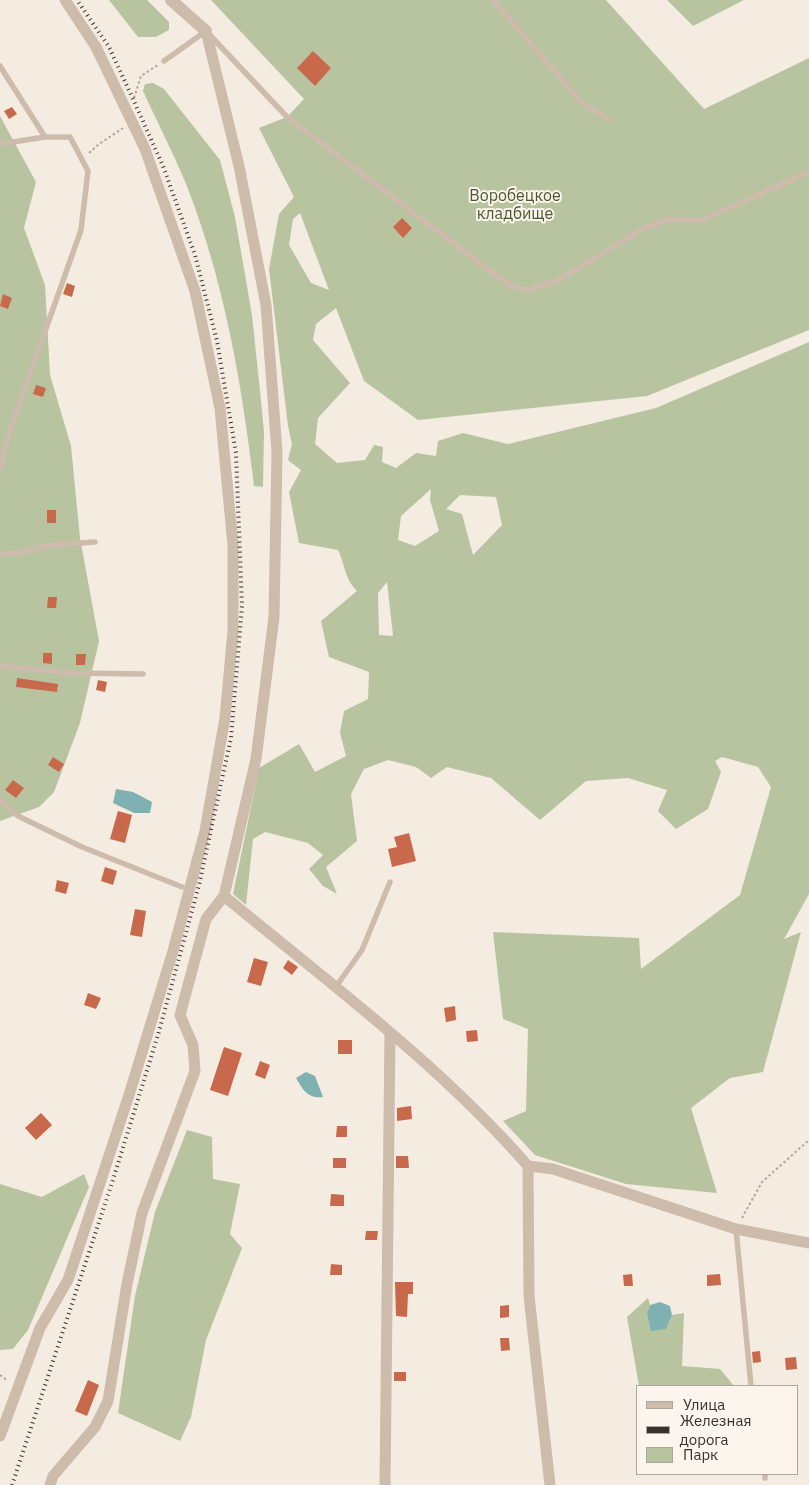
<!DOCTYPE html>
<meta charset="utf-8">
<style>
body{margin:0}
#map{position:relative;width:809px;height:1485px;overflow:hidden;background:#f4ebe1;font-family:"IBM Plex Sans",sans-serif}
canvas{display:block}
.legend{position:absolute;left:636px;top:1385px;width:162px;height:90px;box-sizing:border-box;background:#fbf5ee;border:1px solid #aea6a0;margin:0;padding:6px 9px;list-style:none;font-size:15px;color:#3b302b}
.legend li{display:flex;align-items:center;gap:10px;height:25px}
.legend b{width:25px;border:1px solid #aea6a0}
</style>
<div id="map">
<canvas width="809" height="1485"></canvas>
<ul class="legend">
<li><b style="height:6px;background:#cdbbac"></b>Улица</li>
<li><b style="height:6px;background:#3b302b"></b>Железная дорога</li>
<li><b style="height:14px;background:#b8c4a0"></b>Парк</li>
</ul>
</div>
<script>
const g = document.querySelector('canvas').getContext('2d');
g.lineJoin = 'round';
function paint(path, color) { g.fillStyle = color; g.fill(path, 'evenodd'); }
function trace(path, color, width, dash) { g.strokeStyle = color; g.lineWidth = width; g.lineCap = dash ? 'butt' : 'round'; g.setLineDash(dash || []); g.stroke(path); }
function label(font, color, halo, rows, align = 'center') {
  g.font = font + ' "IBM Plex Sans",sans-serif'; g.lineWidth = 4; g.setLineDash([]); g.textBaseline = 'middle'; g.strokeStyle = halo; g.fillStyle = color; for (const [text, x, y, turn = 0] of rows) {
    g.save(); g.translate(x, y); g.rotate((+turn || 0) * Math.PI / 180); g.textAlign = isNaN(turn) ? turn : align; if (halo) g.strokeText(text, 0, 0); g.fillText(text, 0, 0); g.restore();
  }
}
const green = new Path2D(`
 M 109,0 L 147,0 L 169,22 L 169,30 L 156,37 L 138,37 Z
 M 211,0 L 606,0 L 704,109 L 809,58 L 809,330 L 647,396 L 418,420 L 364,381 L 336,308 L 316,324 L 313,340 L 350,383 L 318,418 L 315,444 L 337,463 L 365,460 L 374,445 L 383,447 L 382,462 L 396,468 L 416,453 L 436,456 L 438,441 L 463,433 L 508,444 L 656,408 L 809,342 L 809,894 L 784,939 L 801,932 L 763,1072 L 730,1078 L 691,1108 L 717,1193 L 626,1184 L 535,1155 L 503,1121 L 526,1111 L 528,1029 L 503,1019 L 493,932 L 639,938 L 641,969 L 740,895 L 771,787 L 758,767 L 722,757 L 715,761 L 721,772 L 708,809 L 676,829 L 658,811 L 667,790 L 628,778 L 586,781 L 540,820 L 491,778 L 447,767 L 431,778 L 416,767 L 388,760 L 364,769 L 351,794 L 357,841 L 326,867 L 337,894 L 323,886 L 309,869 L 323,855 L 308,843 L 265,832 L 253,839 L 246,905 L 233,894 L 259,768 L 299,744 L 315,772 L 346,756 L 340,733 L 344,711 L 368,699 L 369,672 L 329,657 L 321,621 L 357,591 C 344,578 346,567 338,550 L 299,543 L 289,492 L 301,470 L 288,460 L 292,444 L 288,426 L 269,269 L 279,214 L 294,197 L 259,128 L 287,117 L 304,99 ZM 300,213 L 329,290 L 311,283 L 289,245 L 293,219 ZM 431,489 L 430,500 L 439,531 L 415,546 L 398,540 L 401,516 ZM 460,495 L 496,497 L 502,525 L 473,555 L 462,514 L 446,509 ZM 387,582 L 393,635 L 392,636 L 379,635 L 378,593 Z
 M 667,0 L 744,0 L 693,26 Z
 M 153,83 L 164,89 L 220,160 L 235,217 L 252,315 L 260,391 L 264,432 L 263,487 L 254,486 C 242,384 224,280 186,184 C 173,152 157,122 143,91 L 145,84 Z
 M 0,116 L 36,182 L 24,228 L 45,285 L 50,375 L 71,446 L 80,538 L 99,641 L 80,723 L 54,792 L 39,807 L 0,821 Z
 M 187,1130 L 212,1137 L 213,1179 L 240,1184 L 230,1234 L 242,1248 L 206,1340 L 191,1417 L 180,1441 L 118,1413 L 135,1296 L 155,1212 Z
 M 84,1174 L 89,1187 L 28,1330 L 13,1349 L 0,1350 L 0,1184 L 42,1197 Z
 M 648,1298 L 650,1305 L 647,1313 L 650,1319 L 666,1329 L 672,1315 L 684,1313 L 682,1366 L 720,1369 L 734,1386 L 639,1386 L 627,1317 Z`);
const water = new Path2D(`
 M 116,789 L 133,792 L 152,802 L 150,813 L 134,813 L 113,803 Z
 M 306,1072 L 315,1076 L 323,1097 C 308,1099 303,1090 296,1078 Z
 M 660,1302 L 670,1306 L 672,1315 L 666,1329 L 651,1331 L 647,1313 L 650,1305 Z`);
const building = new Path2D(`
 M 313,51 L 331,68 L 315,86 L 297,68 Z
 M 12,107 L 17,114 L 9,119 L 4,111 Z
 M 402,218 L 412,228 L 403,238 L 393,227 Z
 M 67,283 L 75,286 L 72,297 L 63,294 Z
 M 3,294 L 12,298 L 8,309 L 0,306 Z
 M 36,385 L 46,388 L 43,397 L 33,394 Z
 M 47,510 L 56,510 L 56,523 L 47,523 Z
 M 48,597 L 57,597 L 56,608 L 47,608 Z
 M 43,653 L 52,653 L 52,664 L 43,663 Z
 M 76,654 L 86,654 L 85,665 L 76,665 Z
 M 17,678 L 58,684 L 57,692 L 16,687 Z
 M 98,680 L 107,682 L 105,692 L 96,690 Z
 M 53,757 L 64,764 L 59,772 L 48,765 Z
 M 13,780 L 24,788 L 16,798 L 5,790 Z
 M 118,811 L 132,815 L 125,843 L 110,839 Z
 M 409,833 L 416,861 L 392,867 L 388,849 L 397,847 L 394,837 Z
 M 105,867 L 117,871 L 113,885 L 101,881 Z
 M 57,880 L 69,883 L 66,894 L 55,891 Z
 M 135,909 L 146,911 L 142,937 L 130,935 Z
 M 254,958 L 268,962 L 261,986 L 247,982 Z
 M 288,960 L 298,967 L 292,975 L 283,968 Z
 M 88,993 L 101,998 L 96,1009 L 84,1005 Z
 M 455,1006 L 456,1020 L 446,1022 L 444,1008 Z
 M 477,1030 L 478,1041 L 467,1042 L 466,1031 Z
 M 338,1040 L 352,1040 L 352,1054 L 338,1054 Z
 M 224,1047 L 242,1053 L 228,1096 L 210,1090 Z
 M 260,1061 L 270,1065 L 265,1079 L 255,1075 Z
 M 411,1106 L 412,1119 L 397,1121 L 397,1108 Z
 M 41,1113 L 52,1125 L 36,1140 L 25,1128 Z
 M 337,1126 L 347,1126 L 347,1137 L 336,1137 Z
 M 396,1156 L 408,1156 L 409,1168 L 396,1168 Z
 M 333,1158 L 346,1158 L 346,1168 L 333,1168 Z
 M 331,1194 L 344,1195 L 344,1206 L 330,1206 Z
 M 366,1231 L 378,1231 L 377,1240 L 365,1240 Z
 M 331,1264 L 342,1265 L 342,1275 L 330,1275 Z
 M 632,1274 L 633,1286 L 624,1286 L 623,1275 Z
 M 720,1274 L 721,1285 L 707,1286 L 707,1275 Z
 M 395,1282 L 413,1282 L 413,1294 L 408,1294 L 407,1317 L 396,1316 Z
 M 509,1305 L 509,1317 L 500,1318 L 500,1306 Z
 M 500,1338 L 509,1338 L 510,1350 L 501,1351 Z
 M 760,1351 L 761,1362 L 753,1363 L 752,1352 Z
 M 796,1357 L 797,1369 L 786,1370 L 785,1358 Z
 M 394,1372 L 406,1372 L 406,1381 L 394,1381 Z
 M 88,1380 L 99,1385 L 87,1416 L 75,1411 Z`);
const path = new Path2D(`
 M 134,98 L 141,76 L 158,65
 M 89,153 L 99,144 L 123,128
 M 742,1218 L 762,1182 L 809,1140
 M 0,1375 L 8,1381`);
const service = new Path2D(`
 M 493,0 L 582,103 L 610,120
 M 164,61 L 206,31 L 287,117 L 510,286 L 528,290 L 559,280 L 644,228 L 670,219 L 700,221 L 809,172
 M 0,66 L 45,137
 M 0,144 L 45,137 L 70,137 L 88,171 L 81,230 L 10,430 L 0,468
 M 0,554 L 24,552 L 51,545 L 95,542
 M 0,666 L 70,673 L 143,674
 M 0,800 L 18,816 L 82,847 L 182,887
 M 335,988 L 362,950 L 390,882
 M 736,1229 L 751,1386
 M 765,1474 L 765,1478`);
const minor = new Path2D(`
 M 206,31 L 239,166 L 266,305 L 277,452 L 274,617 L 256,759 L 224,896 C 328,982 439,1064 528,1166 L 529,1296 L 550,1485
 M 528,1166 L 553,1169 L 736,1229 L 809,1243
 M 0,1436 L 40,1328 L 68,1280 L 129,1095 L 173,951 L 205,831 L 225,718 L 233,631 L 233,545 L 220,408 L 195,291 L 145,149 L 96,47 L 65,0
 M 50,1485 L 53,1476 L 95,1427 L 108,1401 L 127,1284 L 142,1213 L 195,1071 L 193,1045 L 180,1015 L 206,919 L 224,896
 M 385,1485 L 390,1032`);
const tertiary = new Path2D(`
 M 171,0 L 206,31`);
const rail = new Path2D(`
 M 12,1485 L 112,1183 L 158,1035 L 199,885 L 231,738 L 242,606 L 236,453 L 217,341 L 195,255 L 163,166 L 133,99 L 109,47 L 77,0`);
const parkNames = [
 ["Воробецкое",515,196],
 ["кладбище",515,214]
];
paint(green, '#b8c4a0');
paint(water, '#7fb0b2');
paint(building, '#c8694b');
trace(path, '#b9a596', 2, [2.5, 2.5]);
trace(service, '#cdbbac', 5.5);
trace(minor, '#cdbbac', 11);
trace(tertiary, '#cdbbac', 12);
trace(rail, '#3b302b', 4, [1, 4]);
label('16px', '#4a5a2e', '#fbf5ee', parkNames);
</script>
